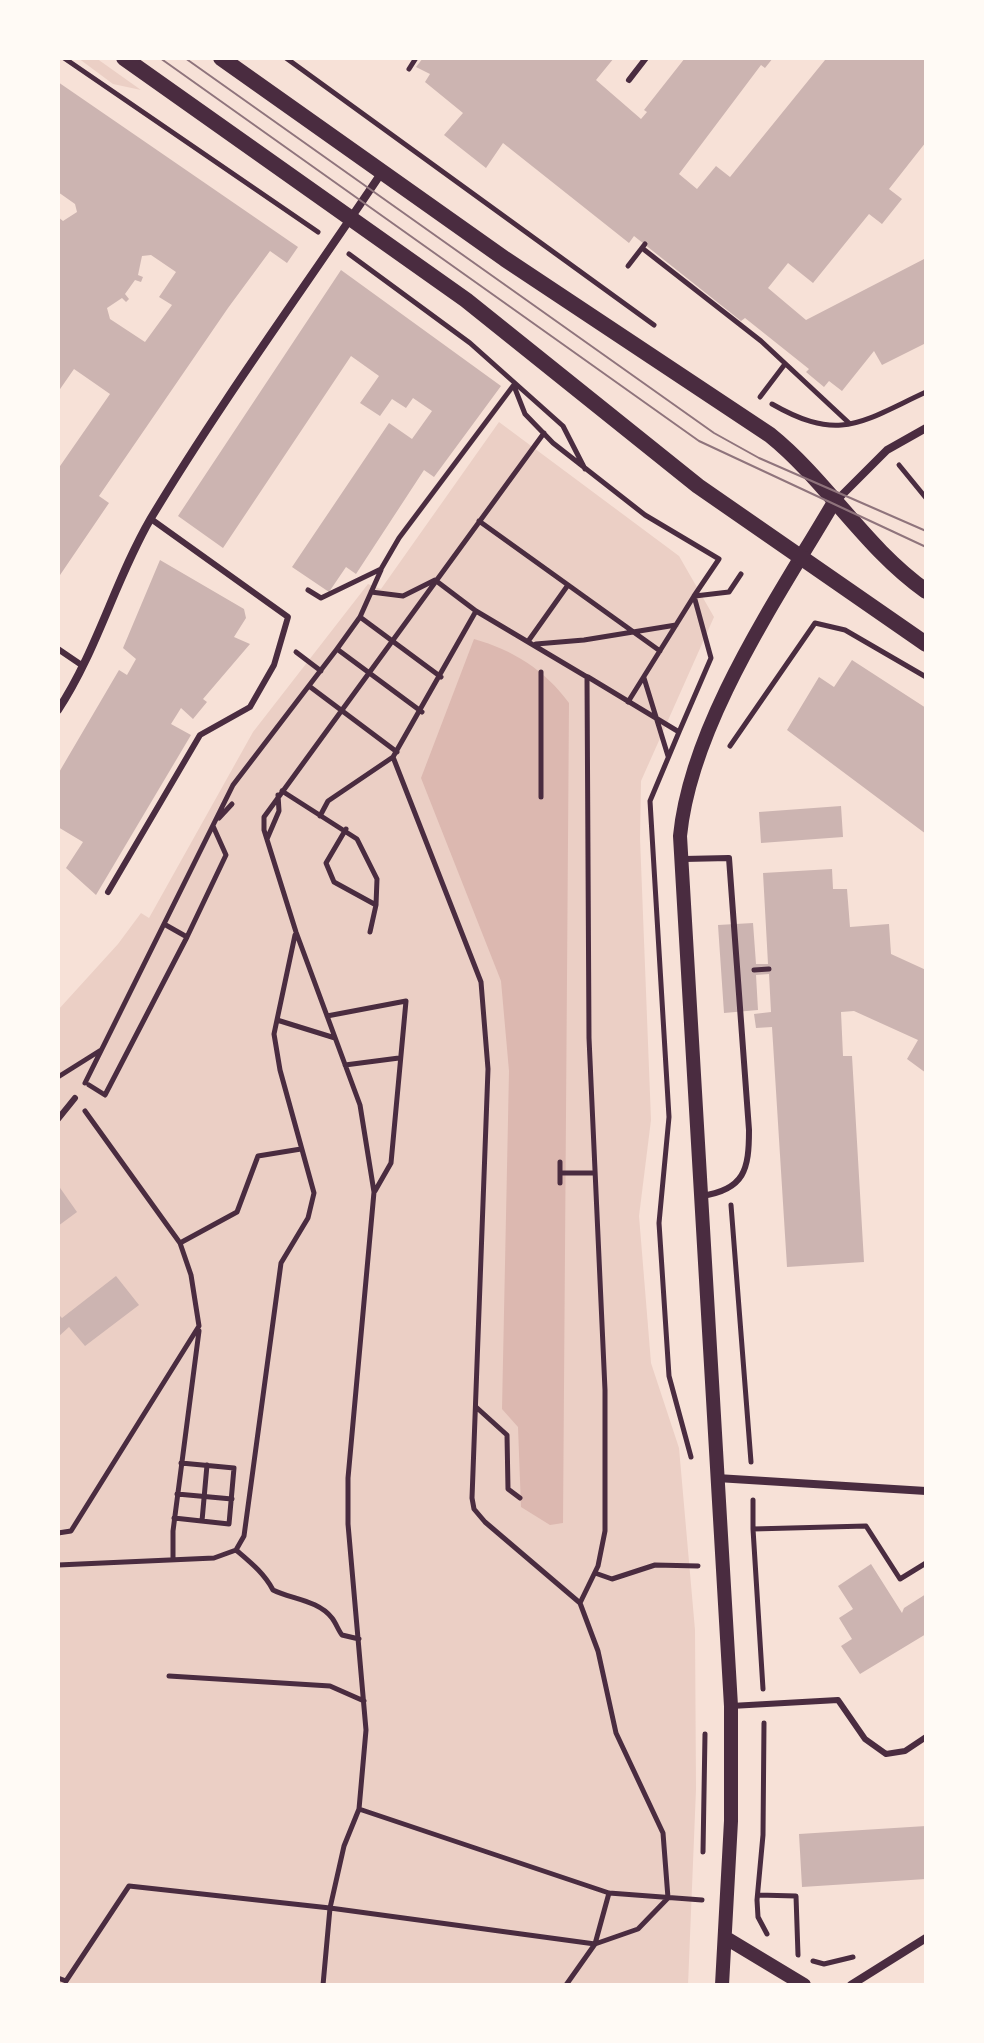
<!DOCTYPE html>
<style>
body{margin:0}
#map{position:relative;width:984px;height:2043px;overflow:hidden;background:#f7e1d7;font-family:"Alegreya Sans",sans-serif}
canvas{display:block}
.frame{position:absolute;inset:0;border:60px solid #fffaf5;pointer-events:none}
</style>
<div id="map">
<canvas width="984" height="2043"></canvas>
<div class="frame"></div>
</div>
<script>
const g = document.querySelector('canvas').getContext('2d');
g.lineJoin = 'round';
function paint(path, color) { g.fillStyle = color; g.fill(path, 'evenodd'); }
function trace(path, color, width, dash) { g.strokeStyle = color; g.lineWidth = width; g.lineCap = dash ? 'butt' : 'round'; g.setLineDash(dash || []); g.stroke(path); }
const green = new Path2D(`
 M 78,58 L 96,58 L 141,90 L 113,84 Z
 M 499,422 L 679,556 L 714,617 L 641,781 L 640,838 L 651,1120 L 639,1216 L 651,1363 L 679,1448 L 695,1630 L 696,1789 L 688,1985 L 58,1985 L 58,1010 L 118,944 L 141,913 L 149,918 L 253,732 L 368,584 L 381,589 Z`);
const water = new Path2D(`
 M 474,639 C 513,650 545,670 569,703 L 563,1523 L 550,1525 L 521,1507 L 518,1427 L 502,1409 L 509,1071 L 501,981 L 421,778 Z`);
const building = new Path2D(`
 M 423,58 L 614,58 L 596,80 L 641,119 L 647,112 L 644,110 L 685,58 L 773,58 L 765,68 L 761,65 L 679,174 L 697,189 L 716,166 L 730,177 L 825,60 L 822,58 L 926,58 L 926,142 L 889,189 L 902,199 L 882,224 L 869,214 L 813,283 L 788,263 L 768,288 L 806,320 L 926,258 L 926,343 L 882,365 L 874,351 L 842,391 L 829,381 L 824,387 L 806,372 L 809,369 L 745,318 L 741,321 L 634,236 L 629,243 L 503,143 L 486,168 L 444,135 L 463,113 L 425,82 L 430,74 L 416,67 Z
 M 58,82 L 298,247 L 287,263 L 270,251 L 228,308 L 99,496 L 109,503 L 58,578 L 58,469 L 110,394 L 74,369 L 58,392 L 58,217 L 63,221 L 77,212 L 75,204 L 58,192 ZM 151,255 L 176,272 L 159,297 L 172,305 L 145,342 L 110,319 L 107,308 L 122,298 L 126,302 L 129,299 L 125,294 L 135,280 L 141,282 L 143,277 L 138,275 L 142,256 Z
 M 341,270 L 501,386 L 434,477 L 424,470 L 356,574 L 346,567 L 329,592 L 292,567 L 389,423 L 412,439 L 432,411 L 413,398 L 406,408 L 392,399 L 380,416 L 360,403 L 379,376 L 351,356 L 223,548 L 178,516 Z
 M 160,560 L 244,609 L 246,618 L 234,637 L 250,644 L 203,699 L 207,702 L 193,719 L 181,708 L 171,724 L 191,735 L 96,895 L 66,868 L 83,842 L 58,827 L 58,774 L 119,670 L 127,675 L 136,659 L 123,648 Z
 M 852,660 L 926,708 L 926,834 L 787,730 L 819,677 L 834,687 Z
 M 841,806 L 843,837 L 761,843 L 759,812 Z
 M 832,869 L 833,889 L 847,889 L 850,927 L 889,924 L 891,954 L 926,970 L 926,1073 L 907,1059 L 918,1040 L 854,1011 L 841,1012 L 843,1056 L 852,1056 L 864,1262 L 787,1267 L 772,1027 L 756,1028 L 754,1014 L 771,1012 L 769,974 L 756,975 L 758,1010 L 724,1013 L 718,925 L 753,923 L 756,964 L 768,964 L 763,873 Z
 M 58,1185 L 77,1212 L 58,1226 Z
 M 116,1276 L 139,1305 L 85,1346 L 69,1327 L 58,1337 L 58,1314 L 62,1318 Z
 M 871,1564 L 902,1613 L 904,1608 L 926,1594 L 926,1634 L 860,1674 L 841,1646 L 852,1639 L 839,1618 L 853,1609 L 838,1586 Z
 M 926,1826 L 926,1879 L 802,1887 L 799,1834 Z`);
const path = new Path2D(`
 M 64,58 L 318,232
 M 286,58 L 654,325
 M 409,69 L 416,58
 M 642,248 L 761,341 L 849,423
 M 349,254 L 470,343 L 563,426 L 585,469
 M 628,266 L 645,244
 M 514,386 L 525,414 L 553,443 L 645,515 L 719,559 L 694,596
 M 760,397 L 785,364
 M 772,404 C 840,443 861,422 926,392
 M 899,465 L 926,498
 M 479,521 L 660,651
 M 308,590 L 321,598 L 381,569 L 399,538 L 513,386
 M 371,592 L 403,596 L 435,580 L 476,611
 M 695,596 L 729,592 L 741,574
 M 360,617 L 381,570
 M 529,640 L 568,585
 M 536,644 L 584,640 L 676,625
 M 337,649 L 360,617 L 441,677
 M 296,652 L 321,671
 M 541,672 L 541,797
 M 588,677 L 679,732 L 650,801 L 669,1117 L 659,1223 L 669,1376 L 691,1457
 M 644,678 L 668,756
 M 309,686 L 397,752
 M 628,702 L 694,596 L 711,658 L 679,732
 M 730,746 L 815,623 L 845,630 L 926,677
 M 282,791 L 357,839 L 377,879 L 376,905 L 370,932
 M 320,816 L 328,801 L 393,757 L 476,611 L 587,677 L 589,1038 L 605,1390 L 605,1531 L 598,1566 L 580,1603 L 485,1522 L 474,1509 L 472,1498 L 488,1069 L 481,982 L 393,757
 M 219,818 L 232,804
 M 346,829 L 326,863 L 334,882 L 376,905
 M 267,839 L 279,811 L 278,795
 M 187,937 L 226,855 L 213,826
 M 754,970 L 769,969
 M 327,1016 L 406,1001 L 391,1163 L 375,1191
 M 277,1020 L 335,1038
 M 345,1065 L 399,1058
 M 58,1077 L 101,1050
 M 85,1083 L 233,785 L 337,649 L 422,712
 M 89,1085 L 105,1095 L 187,937 L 164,924
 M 560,1162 L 560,1173 L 593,1173
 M 560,1183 L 560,1173
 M 731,1205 L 751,1462
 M 180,1243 L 237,1212 L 258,1156 L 301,1149
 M 476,1407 L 507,1435 L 508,1489 L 520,1498
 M 177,1494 L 232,1499
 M 753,1500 L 753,1529
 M 174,1518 L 229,1524 L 234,1468 L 181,1463
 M 202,1521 L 207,1465
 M 58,1533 L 71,1531 L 199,1326 L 191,1275 L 180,1243 L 85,1111
 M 236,1550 C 250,1562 264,1573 273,1590 C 291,1599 318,1600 332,1618 C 336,1623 338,1630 342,1635 L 359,1639
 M 173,1560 L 173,1531 L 199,1331
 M 58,1565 L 214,1558 L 236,1550 L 244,1536 L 281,1263 L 308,1218 L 314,1193 L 280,1070 L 274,1034 L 295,935
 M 595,1573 L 612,1579 L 655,1565 L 698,1566
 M 169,1676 L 330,1686 L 364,1701
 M 763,1689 L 753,1529 L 866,1526 L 900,1579 L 926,1563
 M 764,1723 L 763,1835 L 757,1900 L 758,1917 L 767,1934
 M 359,1809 L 609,1893 L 702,1900
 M 703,1852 L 705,1734
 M 758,1895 L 796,1896 L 798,1955
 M 813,1961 L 824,1964 L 853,1957
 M 58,1978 L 66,1981 L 129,1886 L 330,1908 L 595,1944 L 638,1929 L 668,1898 L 663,1833 L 616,1733 L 598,1651 L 580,1603
 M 323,1985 L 330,1908 L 344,1846 L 359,1809 L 366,1730 L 348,1524 L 348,1478 L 374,1192 L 360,1105 L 296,932 L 264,830 L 264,817 L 544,433
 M 566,1985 L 595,1944 L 609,1893`);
const service = new Path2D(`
 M 629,80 L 646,58
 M 58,649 L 83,666
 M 684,859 L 729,858 L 749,1130 C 749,1169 745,1190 701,1196
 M 108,892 L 200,735 L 250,707 L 274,665 L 288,617 L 151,519
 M 58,1119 L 75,1098
 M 731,1706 L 838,1700 L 865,1739 L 886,1754 L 905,1751 L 926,1737`);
const minor = new Path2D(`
 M 835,502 L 887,450 L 926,428
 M 58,710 C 97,651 115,580 151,518 C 222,400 305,287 382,172
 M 717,1478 L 926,1491
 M 851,1985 L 926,1938`);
const tertiary = new Path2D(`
 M 726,1938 L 804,1985
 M 722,1985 L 731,1821 L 731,1706 L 680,836 C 691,724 777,599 834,502`);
const secondary = new Path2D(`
 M 124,58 L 466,300 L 698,486 L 926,644
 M 221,58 L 505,259 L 770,435 C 827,481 865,548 926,591`);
const tram = new Path2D(`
 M 160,58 L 699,441 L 926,547
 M 185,58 L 714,433 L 759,458 L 926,531`);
paint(green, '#ebcfc5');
paint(water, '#dcb8b0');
paint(building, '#ccb4b1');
trace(path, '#4a2c40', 5);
trace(service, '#4a2c40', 6);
trace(minor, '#4a2c40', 8);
trace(tertiary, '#4a2c40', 14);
trace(secondary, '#4a2c40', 16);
trace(tram, '#8f747c', 2);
</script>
